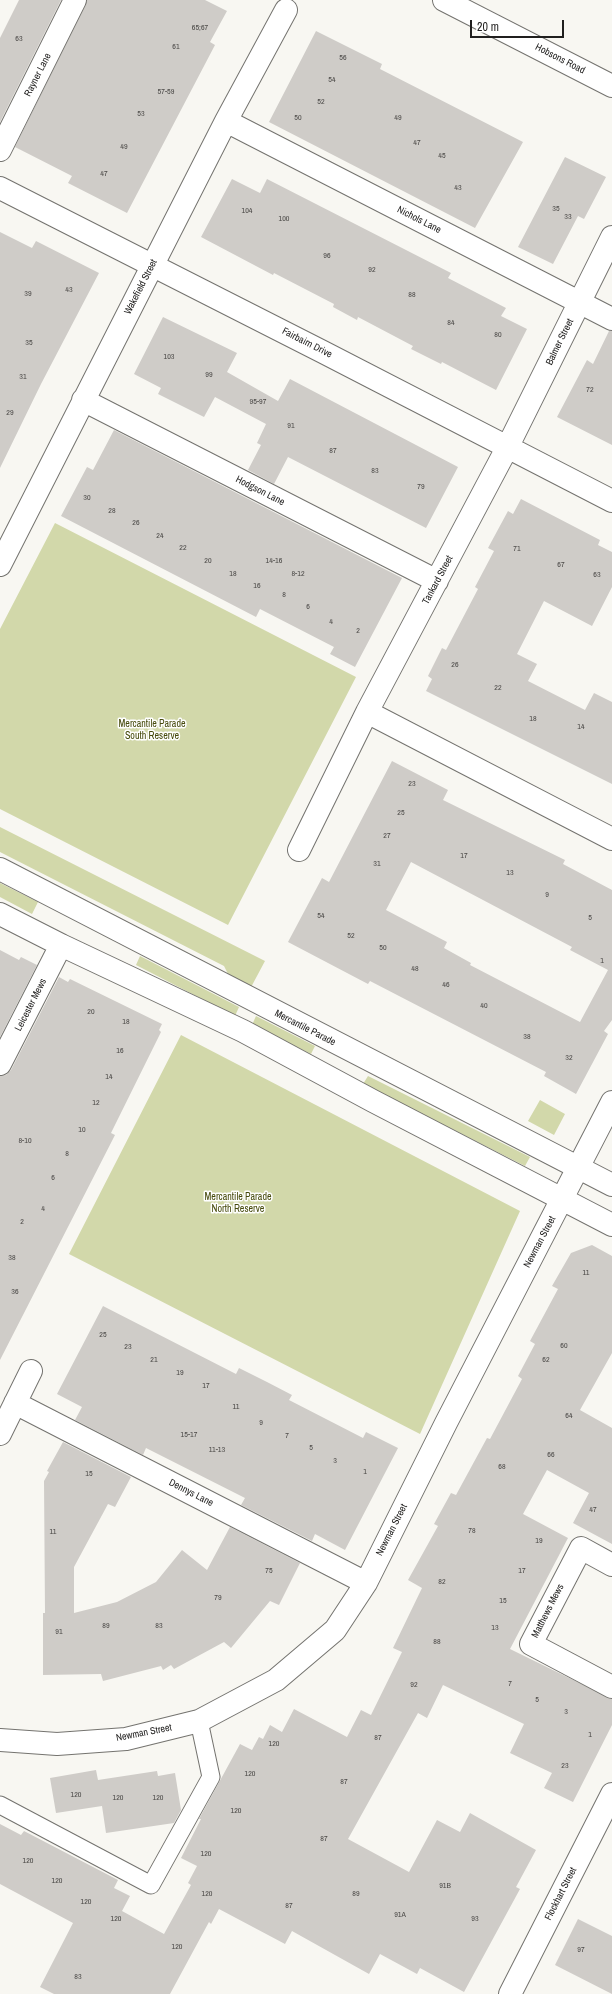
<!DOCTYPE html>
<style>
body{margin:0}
#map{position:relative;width:612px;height:1994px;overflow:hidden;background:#f8f7f2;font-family:"Archivo Narrow",sans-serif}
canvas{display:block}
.scale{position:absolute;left:470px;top:20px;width:94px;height:18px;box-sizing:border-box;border:2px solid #201f1e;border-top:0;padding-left:5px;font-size:12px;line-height:14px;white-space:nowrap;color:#201f1e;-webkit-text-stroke:3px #fff;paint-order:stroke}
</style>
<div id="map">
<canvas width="612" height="1994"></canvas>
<div class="scale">20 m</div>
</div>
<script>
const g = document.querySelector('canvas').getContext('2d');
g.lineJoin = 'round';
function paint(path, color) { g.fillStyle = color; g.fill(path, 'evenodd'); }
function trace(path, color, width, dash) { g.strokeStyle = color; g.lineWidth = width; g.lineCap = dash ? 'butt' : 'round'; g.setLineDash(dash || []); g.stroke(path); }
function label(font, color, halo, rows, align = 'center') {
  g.font = font + ' "Archivo Narrow",sans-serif'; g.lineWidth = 3; g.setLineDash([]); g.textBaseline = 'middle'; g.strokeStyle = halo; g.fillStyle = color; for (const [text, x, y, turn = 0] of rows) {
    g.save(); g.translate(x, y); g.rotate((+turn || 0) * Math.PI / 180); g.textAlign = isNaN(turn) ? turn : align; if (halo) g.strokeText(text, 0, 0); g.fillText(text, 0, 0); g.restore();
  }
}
const green = new Path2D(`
 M 55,523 L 356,677 L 228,925 L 0,809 L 0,629 Z
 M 0,827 L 265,961 L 249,991 L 232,982 L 224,966 L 0,852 Z
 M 0,883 L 38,902 L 32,914 L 0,897 Z
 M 140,956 L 239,1007 L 235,1016 L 136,965 Z
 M 256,1016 L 315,1046 L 311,1054 L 252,1025 Z
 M 181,1035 L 520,1211 L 420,1434 L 69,1254 Z
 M 368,1076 L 530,1157 L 525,1166 L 363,1084 Z
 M 540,1100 L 565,1114 L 554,1135 L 528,1121 Z`);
const building = new Path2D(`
 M 19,0 L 61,0 L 0,122 L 0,38 Z
 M 87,0 L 205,0 L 227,11 L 210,42 L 215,45 L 127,213 L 68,183 L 72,176 L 15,147 Z
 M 316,31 L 382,64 L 380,69 L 523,142 L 475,228 L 269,122 Z
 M 565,157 L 606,177 L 584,219 L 578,216 L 553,264 L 518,247 Z
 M 232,179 L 260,193 L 267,179 L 451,273 L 448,278 L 506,308 L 501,316 L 527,329 L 496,390 L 442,362 L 441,364 L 411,349 L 413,346 L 358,317 L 357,320 L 333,307 L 334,304 L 274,273 L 273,275 L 201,237 Z
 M 0,232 L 32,248 L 36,241 L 99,273 L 41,384 L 0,468 Z
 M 163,317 L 237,353 L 227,372 L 278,401 L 290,379 L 458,467 L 426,528 L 288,457 L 274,484 L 248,470 L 261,445 L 257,443 L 266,424 L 215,397 L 204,417 L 158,394 L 161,388 L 134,374 Z
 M 609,331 L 612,331 L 612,445 L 557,417 L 587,360 L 593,364 Z
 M 114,430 L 402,578 L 355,667 L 330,654 L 334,647 L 260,609 L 256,617 L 61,516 L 87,467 L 93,470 Z
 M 521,499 L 600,540 L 598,545 L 612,552 L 612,587 L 592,626 L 544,601 L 517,654 L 537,664 L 528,681 L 585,710 L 594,693 L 612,702 L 612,784 L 426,691 L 432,679 L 428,676 L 442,648 L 446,650 L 478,589 L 475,587 L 494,551 L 488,548 L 508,511 L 513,514 Z
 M 392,761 L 448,790 L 443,800 L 565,860 L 563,864 L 612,890 L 612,1020 L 604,1031 L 608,1034 L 576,1094 L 544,1076 L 546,1072 L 370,981 L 368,984 L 288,942 L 322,878 L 329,882 ZM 411,862 L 572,947 L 570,950 L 608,970 L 580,1022 L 470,965 L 471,963 L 444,948 L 447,942 L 386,910 Z
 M 0,950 L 19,960 L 21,957 L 37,965 L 0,1037 Z
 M 59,977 L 68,982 L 70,979 L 162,1024 L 159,1030 L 161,1032 L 111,1133 L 115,1135 L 0,1360 L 0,1076 L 6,1075 L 11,1070 Z
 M 592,1245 L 612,1256 L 612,1353 L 580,1410 L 612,1428 L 612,1544 L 573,1523 L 589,1493 L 547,1470 L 523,1514 L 568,1538 L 510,1649 L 612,1699 L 612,1725 L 573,1802 L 544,1788 L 552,1773 L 510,1753 L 524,1724 L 443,1685 L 427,1718 L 418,1713 L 348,1839 L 409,1872 L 437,1820 L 460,1832 L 470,1813 L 536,1850 L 516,1887 L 520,1889 L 464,1992 L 420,1968 L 417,1974 L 380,1954 L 369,1974 L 292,1931 L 285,1944 L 219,1909 L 211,1924 L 209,1922 L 170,1994 L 54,1994 L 40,1987 L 73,1923 L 0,1884 L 0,1824 L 21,1835 L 24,1831 L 118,1880 L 114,1888 L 130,1896 L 122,1911 L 164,1934 L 191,1885 L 188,1883 L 197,1866 L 181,1858 L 201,1819 L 199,1819 L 240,1744 L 252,1750 L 259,1737 L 263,1739 L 270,1725 L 282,1732 L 294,1709 L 347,1737 L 361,1710 L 371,1715 L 402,1652 L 393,1648 L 422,1588 L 408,1580 L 438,1526 L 434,1524 L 451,1493 L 456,1495 L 487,1438 L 490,1439 L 522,1379 L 518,1376 L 535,1344 L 530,1341 L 558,1289 L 552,1286 L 571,1253 Z
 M 103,1306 L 236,1374 L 239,1368 L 267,1382 L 292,1395 L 289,1400 L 363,1438 L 366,1432 L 398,1448 L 345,1550 L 315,1534 L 312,1541 L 241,1505 L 245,1498 L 146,1448 L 143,1455 L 75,1420 L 82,1407 L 57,1394 Z
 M 63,1442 L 131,1477 L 115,1507 L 108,1504 L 74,1567 L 74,1613 L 117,1602 L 156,1582 L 182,1550 L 207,1570 L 230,1527 L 300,1563 L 279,1605 L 270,1601 L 231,1648 L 224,1642 L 174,1669 L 171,1665 L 163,1670 L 161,1666 L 103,1681 L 101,1674 L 43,1675 L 43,1613 L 45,1613 L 44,1481 L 49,1472 L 47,1471 Z
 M 96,1770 L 98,1780 L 157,1771 L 158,1776 L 175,1773 L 181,1810 L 174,1823 L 106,1833 L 102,1806 L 56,1813 L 50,1778 Z
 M 578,1919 L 612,1936 L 612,1994 L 555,1965 Z`);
const service = new Path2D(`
 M 0,1805 L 151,1885 L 211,1777 L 199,1721`);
const minor = new Path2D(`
 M 444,0 L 612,86
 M 226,121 L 612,319
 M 0,150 L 75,0
 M 0,188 L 323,352 L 612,501
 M 83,400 L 437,581
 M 0,565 L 226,121 L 286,10
 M 367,712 L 612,839
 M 299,850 L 367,712 L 507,448 L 612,237
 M 0,869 L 612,1185
 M 0,914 L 61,945 L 243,1031 L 373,1101 L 612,1225
 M 0,1064 L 61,945
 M 15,1403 L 366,1583
 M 0,1434 L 31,1371
 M 612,1565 L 581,1548 L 531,1644 L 612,1687
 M 0,1740 L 57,1744 L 126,1739 L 199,1721 L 276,1680 L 335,1630 L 366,1583 L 446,1423 L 612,1102
 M 510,1994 L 612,1794`);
const numberNames = [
 ["65;67",200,28],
 ["63",19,39],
 ["61",176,47],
 ["56",343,58],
 ["54",332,80],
 ["57-59",166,92],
 ["52",321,102],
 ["53",141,114],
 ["50",298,118],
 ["49",398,118],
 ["47",417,143],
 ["49",124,147],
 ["45",442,156],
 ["47",104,174],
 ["43",458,188],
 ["35",556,209],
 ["104",247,211],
 ["33",568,217],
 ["100",284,219],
 ["96",327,256],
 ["92",372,270],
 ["43",69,290],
 ["39",28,294],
 ["88",412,295],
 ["84",451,323],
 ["80",498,335],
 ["35",29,343],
 ["103",169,357],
 ["99",209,375],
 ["31",23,377],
 ["72",590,390],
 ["95-97",258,402],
 ["29",10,413],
 ["91",291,426],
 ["87",333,451],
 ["83",375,471],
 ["79",421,487],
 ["30",87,498],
 ["28",112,511],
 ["26",136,523],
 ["24",160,536],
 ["22",183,548],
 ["71",517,549],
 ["20",208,561],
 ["14-16",274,561],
 ["67",561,565],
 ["18",233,574],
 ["8-12",298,574],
 ["63",597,575],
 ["16",257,586],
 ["8",284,595],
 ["6",308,607],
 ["4",331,622],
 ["2",358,631],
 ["26",455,665],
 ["22",498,688],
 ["18",533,719],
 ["14",581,727],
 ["23",412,784],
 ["25",401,813],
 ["27",387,836],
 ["17",464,856],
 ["31",377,864],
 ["13",510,873],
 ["9",547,895],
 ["54",321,916],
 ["5",590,918],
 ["52",351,936],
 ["50",383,948],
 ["1",602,961],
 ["48",415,969],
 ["46",446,985],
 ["40",484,1006],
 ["20",91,1012],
 ["18",126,1022],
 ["38",527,1037],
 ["16",120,1051],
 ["32",569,1058],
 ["14",109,1077],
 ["12",96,1103],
 ["10",82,1130],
 ["8-10",25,1141],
 ["8",67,1154],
 ["6",53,1178],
 ["4",43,1209],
 ["2",22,1222],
 ["38",12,1258],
 ["11",586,1273],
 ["36",15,1292],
 ["25",103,1335],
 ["60",564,1346],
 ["23",128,1347],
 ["21",154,1360],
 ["62",546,1360],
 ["19",180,1373],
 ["17",206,1386],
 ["11",236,1407],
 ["64",569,1416],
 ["9",261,1423],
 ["15-17",189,1435],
 ["7",287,1436],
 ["5",311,1448],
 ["11-13",217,1450],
 ["66",551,1455],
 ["3",335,1461],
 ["68",502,1467],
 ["1",365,1472],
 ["15",89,1474],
 ["47",593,1510],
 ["78",472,1531],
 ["11",53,1532],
 ["19",539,1541],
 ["75",269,1571],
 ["17",522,1571],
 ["82",442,1582],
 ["79",218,1598],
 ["15",503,1601],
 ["89",106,1626],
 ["83",159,1626],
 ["13",495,1628],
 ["91",59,1632],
 ["88",437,1642],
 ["7",510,1684],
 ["92",414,1685],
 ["5",537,1700],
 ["3",566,1712],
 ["1",590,1735],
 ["87",378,1738],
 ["120",274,1744],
 ["23",565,1766],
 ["120",250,1774],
 ["87",344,1782],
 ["120",76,1795],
 ["120",118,1798],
 ["120",158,1798],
 ["120",236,1811],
 ["87",324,1839],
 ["120",206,1854],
 ["120",28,1861],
 ["120",57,1881],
 ["91B",445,1886],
 ["120",207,1894],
 ["89",356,1894],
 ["120",86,1902],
 ["87",289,1906],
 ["91A",400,1915],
 ["120",116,1919],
 ["93",475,1919],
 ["120",177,1947],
 ["97",581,1950],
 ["83",78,1977]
];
const streetNames = [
 ["Hobsons Road",560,59,27],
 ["Rayner Lane",38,75,-63],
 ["Nichols Lane",419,220,27],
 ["Wakefield Street",141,287,-63],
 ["Balmer Street",560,342,-64],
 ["Fairbairn Drive",307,343,27],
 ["Hodgson Lane",260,491,27],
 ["Tankard Street",438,580,-62],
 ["Leicester Mews",31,1005,-63],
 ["Mercantile Parade",305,1028,27],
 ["Newman Street",540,1242,-62],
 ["Dennys Lane",191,1493,27],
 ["Newman Street",392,1530,-63],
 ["Matthews Mews",548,1611,-63],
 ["Newman Street",144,1733,-11],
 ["Flockhart Street",561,1894,-63]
];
const parkNames = [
 ["Mercantile Parade",152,724],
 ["South Reserve",152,736],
 ["Mercantile Parade",238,1197],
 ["North Reserve",238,1209]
];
paint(green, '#d2d8aa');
paint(building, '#cfccc8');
trace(service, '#74736f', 19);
trace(minor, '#74736f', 24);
trace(service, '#fff', 17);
trace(minor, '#fff', 22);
label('8px', '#4c4a48', null, numberNames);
label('10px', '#201f1e', '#fff', streetNames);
label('10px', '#464a0c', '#fff', parkNames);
</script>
